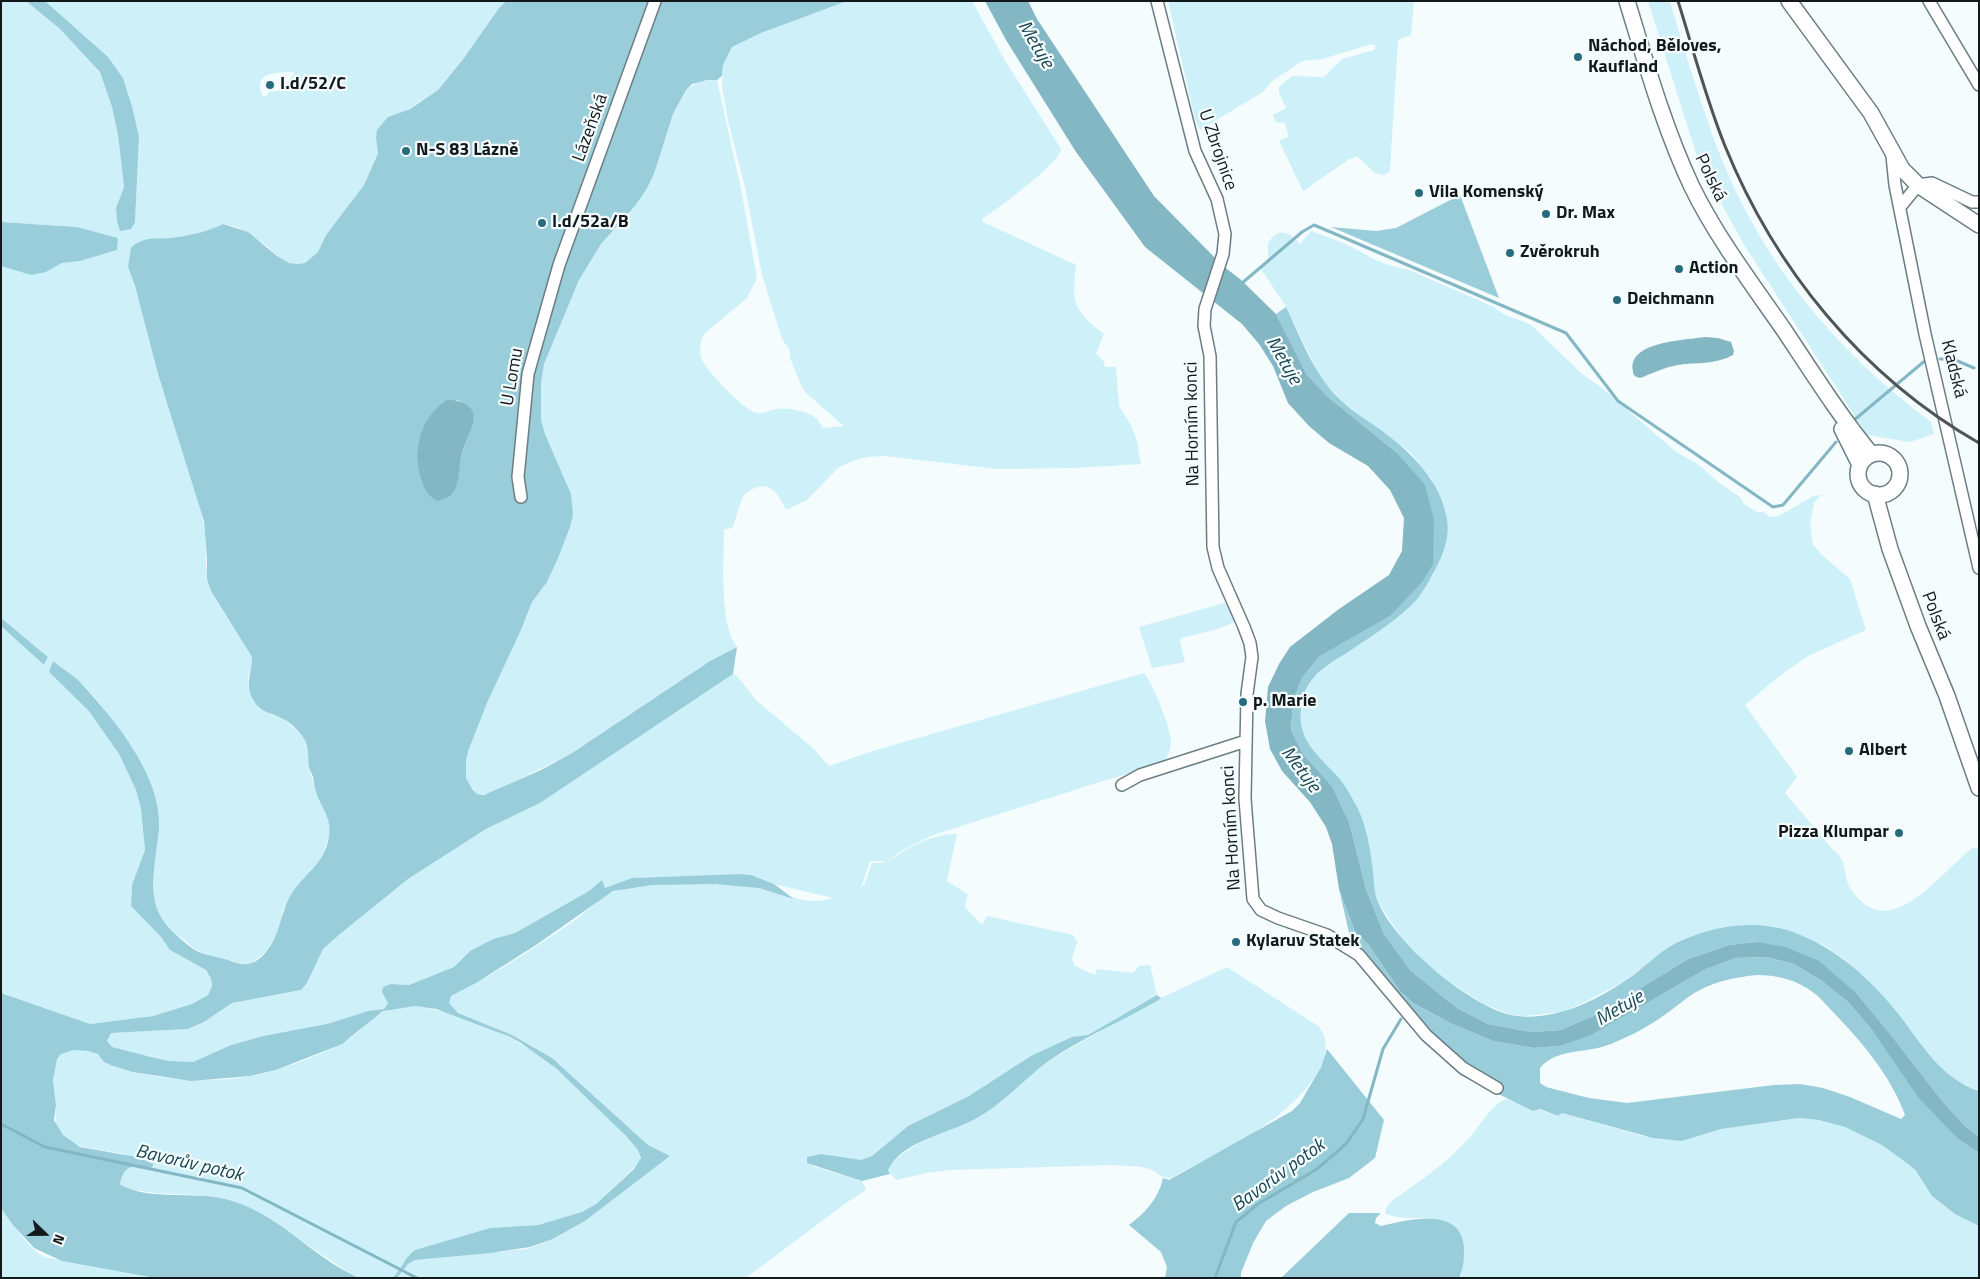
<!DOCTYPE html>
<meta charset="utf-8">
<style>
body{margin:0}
#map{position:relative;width:1980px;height:1279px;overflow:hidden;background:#f5fcfe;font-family:"Titillium Web",sans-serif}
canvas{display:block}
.frame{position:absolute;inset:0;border:2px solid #13191b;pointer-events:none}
.north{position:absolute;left:20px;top:1209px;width:50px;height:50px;-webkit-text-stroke:4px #f5fcfe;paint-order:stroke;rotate:112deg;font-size:14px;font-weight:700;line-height:20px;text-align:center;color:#13191b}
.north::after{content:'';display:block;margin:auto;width:18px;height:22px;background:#13191b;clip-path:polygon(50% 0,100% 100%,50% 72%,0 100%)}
</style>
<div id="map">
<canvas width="1980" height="1279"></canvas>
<div class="frame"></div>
<div class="north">N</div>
</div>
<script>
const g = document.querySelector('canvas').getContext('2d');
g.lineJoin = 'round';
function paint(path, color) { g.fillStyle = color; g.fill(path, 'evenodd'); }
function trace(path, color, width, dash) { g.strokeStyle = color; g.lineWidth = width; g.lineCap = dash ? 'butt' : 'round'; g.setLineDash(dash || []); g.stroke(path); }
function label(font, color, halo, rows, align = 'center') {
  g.font = font + ' "Titillium Web",sans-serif'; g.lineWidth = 4.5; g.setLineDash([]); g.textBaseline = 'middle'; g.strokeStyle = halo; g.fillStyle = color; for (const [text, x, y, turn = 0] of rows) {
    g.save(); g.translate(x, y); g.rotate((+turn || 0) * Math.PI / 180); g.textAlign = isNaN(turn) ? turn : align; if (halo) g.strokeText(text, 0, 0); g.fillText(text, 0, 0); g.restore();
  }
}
const green = new Path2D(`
 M 1,1 L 26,1 L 60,29 L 100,72 L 112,107 L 118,135 L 124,187 L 116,208 L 117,221 L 135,222 L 139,137 L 132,106 L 123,78 L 108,57 L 45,1 L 506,1 L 499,8 L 464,58 L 438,90 L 402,113 L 376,138 L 378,152 L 364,185 L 326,235 L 318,252 L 305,263 L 298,264 L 289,263 L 277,256 L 267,246 L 237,227 L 223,224 C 204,234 180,238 158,238 L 128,267 C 141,302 148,338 158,374 C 172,422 193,470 203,520 C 208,543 203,569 211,591 L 252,657 L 252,666 L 248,676 L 249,688 L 272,715 L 284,719 L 304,737 L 309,754 L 309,768 L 316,793 L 324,807 L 329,821 L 329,836 L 321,861 L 293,892 L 282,912 L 280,929 L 266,952 L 249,965 L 213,957 L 196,950 L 173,931 L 159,915 L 154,899 L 154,795 L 144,768 L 132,747 L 98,701 L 79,681 L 53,661 L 49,672 L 89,710 L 119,754 L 136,790 L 141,809 L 145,850 L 132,885 L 131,906 L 161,937 L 170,950 L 206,970 L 211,980 L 212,986 L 208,995 L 192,1004 L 153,1016 L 90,1024 L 1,993 L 1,626 L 44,665 L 48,657 L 1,618 L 1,266 L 31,275 L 46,272 L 62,263 L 80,261 L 117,250 L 118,238 L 77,227 L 1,222 ZM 295,72 L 287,83 L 285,90 L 269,92 L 266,97 L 262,95 C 253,70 278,73 295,72 Z
 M 847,1 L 972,1 L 1004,59 L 1061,149 C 1060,163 996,210 982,219 L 983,222 L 1076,265 C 1072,302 1072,310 1104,334 L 1096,353 L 1104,362 L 1105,367 L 1116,367 L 1119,406 L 1131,425 L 1137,441 L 1141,464 L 1074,468 L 998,469 L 885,456 L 868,457 L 852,461 L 838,468 L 807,500 L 788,509 L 786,510 C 780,497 771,481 755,488 C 750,490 746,492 743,497 C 739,505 736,519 733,527 L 724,530 C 724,558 719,626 737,647 L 710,661 L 572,753 L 489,794 L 477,794 L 469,785 L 466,778 L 466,760 L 469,749 L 487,703 L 521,630 L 532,602 L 547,582 L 570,527 L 571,494 L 545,434 L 541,420 L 541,383 L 544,364 L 579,280 L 601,244 L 635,206 L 654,174 L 673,114 L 686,90 L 696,83 L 707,80 L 717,80 L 741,189 L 757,278 L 747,298 L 704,334 C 700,341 699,352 702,360 C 708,372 744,411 757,413 C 764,415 769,410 776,409 C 787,407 803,411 813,416 C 818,419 820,424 823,428 L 844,426 L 806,393 L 801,385 L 790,358 L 790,350 L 782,339 L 762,275 L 745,187 L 729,125 L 722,87 L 723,65 L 732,47 L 761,33 Z
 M 1168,1 L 1414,1 L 1411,35 L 1398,40 L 1390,171 L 1384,175 L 1375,173 L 1357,156 L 1348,160 L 1303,191 L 1279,141 L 1289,136 L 1284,122 L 1278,123 L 1275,121 L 1273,115 L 1286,108 L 1279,93 L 1279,87 L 1292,76 L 1324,77 L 1342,59 L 1374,50 L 1376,46 L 1372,44 L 1322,59 L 1302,61 L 1271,82 L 1263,92 L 1200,130 L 1195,119 Z
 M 1648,1 L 1670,1 C 1684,49 1699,98 1716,145 C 1759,259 1834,350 1931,422 L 1934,434 L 1910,442 L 1867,435 L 1743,243 L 1699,163 Z
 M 1311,231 C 1321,235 1331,238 1341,242 C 1366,253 1378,265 1407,269 L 1494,307 C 1505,318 1518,318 1531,325 L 1582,374 L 1602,388 L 1675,451 L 1699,465 L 1718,482 L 1740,497 L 1744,504 L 1757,512 L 1763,512 L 1770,517 L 1779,516 L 1813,496 L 1821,495 L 1814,503 L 1810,523 L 1813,545 L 1823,556 L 1850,579 L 1866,630 L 1808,656 L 1778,677 L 1745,705 L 1797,777 L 1785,793 C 1799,809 1813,826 1827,843 C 1831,848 1839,854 1842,860 C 1847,871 1844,881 1853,892 C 1883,933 1919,897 1945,873 C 1954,864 1964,855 1973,847 L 1979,849 L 1979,1091 L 1957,1081 L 1942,1069 L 1919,1043 L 1898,1014 L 1868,980 L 1843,958 L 1825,946 L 1789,931 L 1771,926 L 1749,925 L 1708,931 L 1687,938 L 1648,963 L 1625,981 L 1587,1001 L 1562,1012 L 1525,1016 L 1511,1015 L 1482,1003 L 1451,983 L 1429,966 L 1403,939 L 1377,901 L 1341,781 L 1314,753 L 1305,741 L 1301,729 L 1301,712 L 1305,693 L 1311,680 L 1327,665 L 1354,648 L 1406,611 L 1426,587 L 1440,561 L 1436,490 L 1431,478 L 1410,452 L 1339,400 L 1322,381 L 1286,307 L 1260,267 L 1268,261 L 1268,243 C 1279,226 1289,232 1300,244 Z
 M 1228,602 L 1234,616 L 1233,623 L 1211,631 L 1181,638 L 1180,641 L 1185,662 L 1152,668 L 1139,627 Z
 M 1144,673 C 1153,684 1171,728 1171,742 C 1171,750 1167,758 1162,764 L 1103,781 L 933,835 L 901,851 L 887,861 L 870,861 L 861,888 L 865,883 L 872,863 C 887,864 892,858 904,851 C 921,841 938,834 957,834 L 947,881 L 968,894 L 965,907 L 982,925 L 987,916 L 1073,935 L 1077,942 L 1072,959 L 1075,966 L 1095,975 L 1097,969 L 1133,973 L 1139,966 L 1150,965 L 1157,995 L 1088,1035 L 1072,1037 L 969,1096 L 908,1126 L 872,1156 L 861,1160 L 847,1159 L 812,1166 L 862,1181 L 866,1190 L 846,1203 L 746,1278 L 397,1278 L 408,1264 L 415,1260 L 527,1249 L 554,1239 L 585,1221 L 670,1156 L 648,1145 L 552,1058 L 512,1035 L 458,1013 L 448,1003 L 451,996 C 495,974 538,946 578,918 C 592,908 604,892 622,889 C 666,882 715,880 759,888 C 784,893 807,907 833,898 L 774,884 L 751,875 L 740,874 L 632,878 L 605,888 L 602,880 L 589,891 L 515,933 L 493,939 L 470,951 L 454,967 L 409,985 L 391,984 L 383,992 L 388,1003 L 384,1009 L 368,1011 L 327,1024 L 263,1036 L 231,1045 L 193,1062 L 169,1061 L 151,1057 L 111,1047 L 107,1041 L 111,1033 L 188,1029 L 204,1022 L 231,1003 L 301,990 L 307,983 L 323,949 L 340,934 L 408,879 L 486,829 L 540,803 L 733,674 L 737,676 L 757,701 L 815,750 L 829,766 L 876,750 Z
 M 1227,967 L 1318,1026 C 1345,1058 1294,1105 1268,1123 C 1238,1144 1203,1160 1171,1178 C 1160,1178 1159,1173 1149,1169 C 1137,1165 1124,1166 1112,1165 L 950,1170 L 927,1173 L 896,1180 L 888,1170 L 891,1163 L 897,1158 L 923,1140 L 976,1118 L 1050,1060 L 1085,1040 L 1161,998 Z
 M 415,1006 C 463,1013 520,1038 557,1068 C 582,1089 604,1115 628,1138 C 634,1145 642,1151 640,1162 L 596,1204 L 582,1212 L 538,1225 L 490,1228 L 415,1250 C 404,1257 402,1270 392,1278 L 359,1278 L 351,1274 L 257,1211 L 225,1199 L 195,1195 L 156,1193 L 128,1189 L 120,1183 L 121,1176 L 127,1168 L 134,1166 L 151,1168 L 154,1164 C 144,1161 135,1157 125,1154 C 97,1148 51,1151 56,1109 C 57,1094 47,1065 61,1054 C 70,1048 89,1049 98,1054 C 105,1059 107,1064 116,1067 C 159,1080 207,1084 251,1076 C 281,1070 313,1058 340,1044 C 356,1037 368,1021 382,1012 C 391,1006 405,1006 415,1006 Z
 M 1507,1099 L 1558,1116 L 1562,1113 L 1643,1136 L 1682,1141 L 1721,1129 L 1799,1118 L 1819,1120 L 1845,1127 L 1882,1145 L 1908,1164 L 1916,1171 L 1932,1196 L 1955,1214 L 1979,1226 L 1979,1278 L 1460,1278 C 1463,1269 1463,1260 1463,1251 C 1464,1205 1412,1225 1386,1214 C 1384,1207 1390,1203 1394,1199 C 1421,1181 1449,1161 1470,1137 C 1480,1126 1494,1101 1507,1099 Z
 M 1,1208 C 17,1226 22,1243 44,1257 L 156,1278 L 1,1278 Z`);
const forest = new Path2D(`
 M 26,1 L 45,1 L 108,57 L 123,78 L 132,106 L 139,137 L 135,222 L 131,229 L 120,231 L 117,221 L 116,208 L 124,187 L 118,135 L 112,107 L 100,72 L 60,29 Z
 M 506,1 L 847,1 L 761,33 L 732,47 L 723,65 L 722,76 L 717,80 L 707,80 L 692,84 L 686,90 L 673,114 L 654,174 L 646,190 L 635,206 L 601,244 L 579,280 L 544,364 L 541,383 L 541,420 L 545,434 L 571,494 L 573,515 L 570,527 L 558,558 L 547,582 L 532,602 L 521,630 L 487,703 L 469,749 L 466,760 L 466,778 L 472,789 L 477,794 L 484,795 L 541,770 L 572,753 L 710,661 L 737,647 L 733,674 L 540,803 L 486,829 L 408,879 L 340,934 L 323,949 L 307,983 L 301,990 L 232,1003 L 204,1022 L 188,1029 L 111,1033 L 107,1041 L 112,1047 L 151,1057 L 169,1061 L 193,1062 L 231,1045 L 263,1036 L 327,1024 L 368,1011 L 384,1009 L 388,1003 L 382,992 L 383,987 L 391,984 L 409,985 L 454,967 L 470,951 L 493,939 L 515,933 L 589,891 L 602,880 L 605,888 L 632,878 L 740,874 L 751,875 L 774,884 L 794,899 L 759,888 L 715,884 L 652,885 L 613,891 L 536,945 L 476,983 L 451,996 L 449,1003 L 458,1013 L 512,1035 L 552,1058 L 648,1145 L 670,1156 L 585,1221 L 553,1239 L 530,1247 L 490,1253 L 415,1260 L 408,1264 L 397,1278 L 392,1278 C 402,1270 404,1257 415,1250 L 490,1228 L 538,1225 L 582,1212 L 596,1204 L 634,1169 L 641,1158 L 638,1150 L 628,1138 L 557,1069 L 521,1043 L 508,1036 L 436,1009 L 415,1006 L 383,1011 L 342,1044 L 276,1070 L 250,1076 L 191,1081 L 133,1072 L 113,1066 L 104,1062 L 98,1054 L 88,1051 L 73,1050 L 61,1054 L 57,1059 L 53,1080 L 56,1105 L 54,1120 L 63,1135 L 80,1147 L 137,1157 L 154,1164 L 151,1168 C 134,1166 124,1163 120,1184 C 147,1201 193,1191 225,1199 C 277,1211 311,1257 359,1278 L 156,1278 L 62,1261 L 34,1248 L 13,1225 L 1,1208 L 1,993 L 90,1024 L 153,1016 L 192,1004 L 208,995 L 212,986 L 211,979 L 206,970 L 170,950 L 161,937 L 131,906 L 132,885 L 145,850 L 141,809 L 136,790 L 119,754 L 89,711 L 49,672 L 53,661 C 61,668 72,674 80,682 C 113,718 162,775 159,828 C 157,853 147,893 160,915 C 165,926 188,947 199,952 C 209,956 218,957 228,960 C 234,962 241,965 247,964 C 254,964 262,957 266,952 C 281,934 280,912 292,893 C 306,872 325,864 329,836 C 332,817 321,808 316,792 C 314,787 314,782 313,777 C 312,773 309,770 309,766 C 308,757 309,745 303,737 C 299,731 289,721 283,719 C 273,713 261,713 254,701 C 244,685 252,673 252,657 L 211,591 L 207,579 L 207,559 L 204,521 L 158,374 L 135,286 L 128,267 L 131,248 C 143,235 161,240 177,237 C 192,235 209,231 223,224 L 248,232 L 277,256 L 289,263 L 298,264 L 305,263 L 318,252 L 326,235 L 364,185 L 378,153 L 376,138 L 377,130 L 388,117 L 410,109 L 438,90 L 464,58 L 499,8 ZM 456,400 C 463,403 471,405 473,413 C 476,424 462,448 460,461 C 458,469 458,477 457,485 Z
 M 1460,195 L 1499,298 L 1331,227 L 1376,231 L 1396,228 Z
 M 1,222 L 77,227 L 118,238 L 117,250 L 80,261 L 62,263 L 46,272 L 31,275 L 1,266 Z
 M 1286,307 C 1301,338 1313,372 1337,397 C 1349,409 1364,418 1378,428 C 1409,450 1441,480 1447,520 C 1450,536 1443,556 1435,570 C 1427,585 1419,600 1405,611 C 1389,625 1369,638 1351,650 C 1333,662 1311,672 1304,695 C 1292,736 1313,750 1338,777 C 1346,786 1352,798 1358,809 C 1367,828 1371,852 1373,873 C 1374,882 1374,894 1378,902 C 1395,943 1468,1005 1511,1015 C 1551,1023 1596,1001 1628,979 C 1642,969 1654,957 1669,947 C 1703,927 1752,918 1790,931 C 1836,947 1870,978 1900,1016 C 1922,1045 1942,1079 1979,1091 L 1979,1137 L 1964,1125 L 1943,1102 L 1887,1030 L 1857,994 L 1757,942 L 1729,945 L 1688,959 L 1600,1013 L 1561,1030 L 1531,1032 L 1488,1024 L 1457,1008 L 1411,971 L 1384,934 L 1366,889 L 1349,822 L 1332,786 L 1303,754 L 1291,730 L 1293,700 L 1302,678 L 1320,656 L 1352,637 L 1423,581 L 1396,452 L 1328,397 L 1307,375 L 1276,314 Z
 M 1,618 L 48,657 L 44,665 L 1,626 Z
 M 1339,889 L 1355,932 L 1368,944 L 1400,991 L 1413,1003 L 1452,1024 L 1493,1041 L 1534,1048 L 1559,1046 L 1664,993 L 1706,969 L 1736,958 L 1766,957 L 1794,964 L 1822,981 L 1848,1002 L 1873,1031 L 1958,1139 L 1979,1153 L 1979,1226 L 1955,1214 L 1932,1196 L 1916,1171 L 1908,1164 L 1882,1145 L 1845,1127 L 1819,1120 L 1799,1118 L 1721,1129 L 1682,1141 L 1653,1138 L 1562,1113 L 1558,1116 L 1540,1109 L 1533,1111 L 1460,1075 L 1350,937 ZM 1757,975 C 1778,975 1797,980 1814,993 C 1821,998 1827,1006 1833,1012 C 1862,1042 1891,1076 1905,1115 L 1901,1119 L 1850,1097 L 1823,1088 L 1800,1084 L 1774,1085 L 1627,1103 L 1589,1098 L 1546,1087 L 1540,1083 L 1540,1068 C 1555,1049 1584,1053 1605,1046 C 1625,1039 1646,1028 1663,1016 C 1675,1008 1685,998 1698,991 C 1716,981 1737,977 1757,975 Z
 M 1157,995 L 1161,998 L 1157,1001 C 1122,1021 1084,1037 1050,1060 C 1025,1078 1003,1104 975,1119 C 950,1133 901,1141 888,1170 L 890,1174 L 862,1181 L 807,1163 L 807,1157 L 821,1154 L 861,1160 L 872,1156 L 908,1126 L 969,1096 L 1031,1056 L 1072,1037 L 1088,1035 Z
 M 1327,1049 L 1384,1120 L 1375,1158 L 1349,1178 L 1313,1192 L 1286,1206 L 1266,1221 L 1253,1243 L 1241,1273 L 1241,1278 L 1165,1278 L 1167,1267 L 1161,1252 L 1129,1225 C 1145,1213 1159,1198 1163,1178 L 1169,1180 L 1292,1111 L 1300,1103 L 1321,1067 Z
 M 1349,1213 L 1381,1213 L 1376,1218 L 1375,1223 L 1381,1226 C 1407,1220 1461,1206 1464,1247 C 1464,1258 1464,1268 1459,1278 L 1281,1278 Z`);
const water = new Path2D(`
 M 985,1 L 1028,1 L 1037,19 L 1154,196 L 1222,265 L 1240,279 L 1276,314 L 1307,375 L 1328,397 L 1396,452 L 1425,485 L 1434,520 L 1433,564 L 1423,581 L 1391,615 L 1320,656 L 1302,678 L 1293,700 L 1291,730 L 1303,754 L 1332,786 L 1349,822 L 1366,889 L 1384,934 L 1411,971 L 1457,1008 L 1488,1024 L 1531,1032 L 1561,1030 L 1600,1013 L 1688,959 L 1729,945 L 1757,942 L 1785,947 L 1819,961 L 1857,994 L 1887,1030 L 1943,1102 L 1964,1125 L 1979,1137 L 1979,1153 L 1958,1139 L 1918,1097 L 1873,1031 L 1848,1002 L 1822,981 L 1794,964 L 1766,957 L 1736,958 L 1706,969 L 1589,1036 L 1559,1046 L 1534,1048 L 1493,1041 L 1452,1024 L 1413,1003 L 1400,991 L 1368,944 L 1355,932 L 1339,889 L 1332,844 L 1326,827 L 1310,802 L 1282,771 L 1270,749 L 1265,721 L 1268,687 L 1279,664 L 1290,647 L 1339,609 L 1389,575 L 1402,551 L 1404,518 L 1390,490 L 1368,466 L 1329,443 L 1309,426 L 1288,403 L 1273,366 L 1259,344 L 1242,324 L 1145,247 L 1076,152 L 1006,40 Z
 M 1705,337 L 1718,338 L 1731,342 L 1734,351 L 1733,355 C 1715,365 1697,362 1678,365 C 1665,367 1651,374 1640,378 C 1635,377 1633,375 1633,371 C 1627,341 1687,340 1705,337 Z
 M 447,400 C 456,400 469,402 473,412 C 477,422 465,442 462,453 C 458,466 461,484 452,494 C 449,498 442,499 438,501 C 427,496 424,489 421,478 C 412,450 421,416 447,400 Z`);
const stream = new Path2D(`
 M 1241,284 L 1302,232 L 1314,225 L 1340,236 L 1566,333 L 1618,401 L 1773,507 L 1783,505 L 1836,442
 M 1940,359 L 1953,359 L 1974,368
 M 1853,421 L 1927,359
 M 1,1124 L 45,1147 L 242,1188 L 417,1278
 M 1215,1278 L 1236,1222 L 1258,1204 L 1317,1169 L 1346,1144 L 1363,1119 L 1383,1049 L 1401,1019`);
const minor = new Path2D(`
 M 1157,1 L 1195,151 L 1217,199 L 1225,234 L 1223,254 L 1205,309 L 1204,326 L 1210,356 L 1213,547 L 1218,568 L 1244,627 L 1250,643 L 1252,657 L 1247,694 L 1245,799 L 1253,899 L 1261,910 L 1278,918 L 1327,935 L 1359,955 L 1426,1035 L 1463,1068 L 1497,1088
 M 1929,1 L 1979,85
 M 1892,156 L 1895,185 L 1925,334 L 1979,568
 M 1900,207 L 1918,185 L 1932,183 L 1972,202 L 1979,202
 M 521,497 L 518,477 L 528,374 L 559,265 L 655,1
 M 1122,785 L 1140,775 L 1246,741`);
const major = new Path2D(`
 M 1627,1 C 1646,63 1664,128 1692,187 C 1717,238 1752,284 1784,330 C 1812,372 1839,415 1871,454
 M 1789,1 L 1871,113 L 1902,169 L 1918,185 L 1979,225
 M 1842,429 L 1860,465
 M1858 474a21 21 0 1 1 42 0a21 21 0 1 1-42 0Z
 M 1875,494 L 1890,549 L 1918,626 L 1947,696 L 1979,788`);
const rail = new Path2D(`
 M 1678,1 C 1693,49 1706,99 1725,146 C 1775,269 1862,376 1979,443`);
const markers = [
 [1578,57,5,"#276c7c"],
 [270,85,5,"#276c7c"],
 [406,151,5,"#276c7c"],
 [1419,193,5,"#276c7c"],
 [1546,214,5,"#276c7c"],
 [542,223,5,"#276c7c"],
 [1510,253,5,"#276c7c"],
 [1679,269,5,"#276c7c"],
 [1617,300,5,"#276c7c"],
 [1243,702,5,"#276c7c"],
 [1849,751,5,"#276c7c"],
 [1899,833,5,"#276c7c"],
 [1236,942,5,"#276c7c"]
];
const poiNames = [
 ["Náchod, Běloves,",1588,47],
 ["Kaufland",1588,68],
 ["I.d/52/C",280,85],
 ["N-S 83 Lázně",416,151],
 ["Vila Komenský",1429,193],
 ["Dr. Max",1556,214],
 ["I.d/52a/B",552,223],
 ["Zvěrokruh",1520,253],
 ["Action",1689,269],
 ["Deichmann",1627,300],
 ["p. Marie",1253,702],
 ["Albert",1859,751],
 ["Pizza Klumpar",1889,833,"right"],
 ["Kylaruv Statek",1246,942]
];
const streetNames = [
 ["Lázeňská",591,128,-70],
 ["U Zbrojnice",1217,150,71],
 ["Polská",1710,178,64],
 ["Kladská",1953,369,76],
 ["U Lomu",513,377,-80],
 ["Na Horním konci",1193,424,-91],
 ["Polská",1935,616,69],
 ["Na Horním konci",1232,828,-93]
];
const waterNames = [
 ["Metuje",1035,45,59],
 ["Metuje",1283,361,60],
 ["Metuje",1300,770,53],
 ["Metuje",1620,1009,-30],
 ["Bavorův potok",189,1164,13],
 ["Bavorův potok",1279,1176,-36]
];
paint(green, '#cdf0f9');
paint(forest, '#99cdda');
paint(water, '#84b7c4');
trace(stream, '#84b7c4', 3);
trace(minor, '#6c7e83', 14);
trace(major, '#6c7e83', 18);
trace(minor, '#fff', 11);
trace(major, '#fff', 15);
trace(rail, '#4f5557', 3);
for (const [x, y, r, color] of markers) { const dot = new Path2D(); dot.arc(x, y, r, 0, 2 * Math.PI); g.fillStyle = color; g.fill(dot); trace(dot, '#f5fcfe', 2); }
label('bold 18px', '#13191b', '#f5fcfe', poiNames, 'left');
label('18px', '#13191b', '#f5fcfe', streetNames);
label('italic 19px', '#184550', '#f5fcfe', waterNames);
</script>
